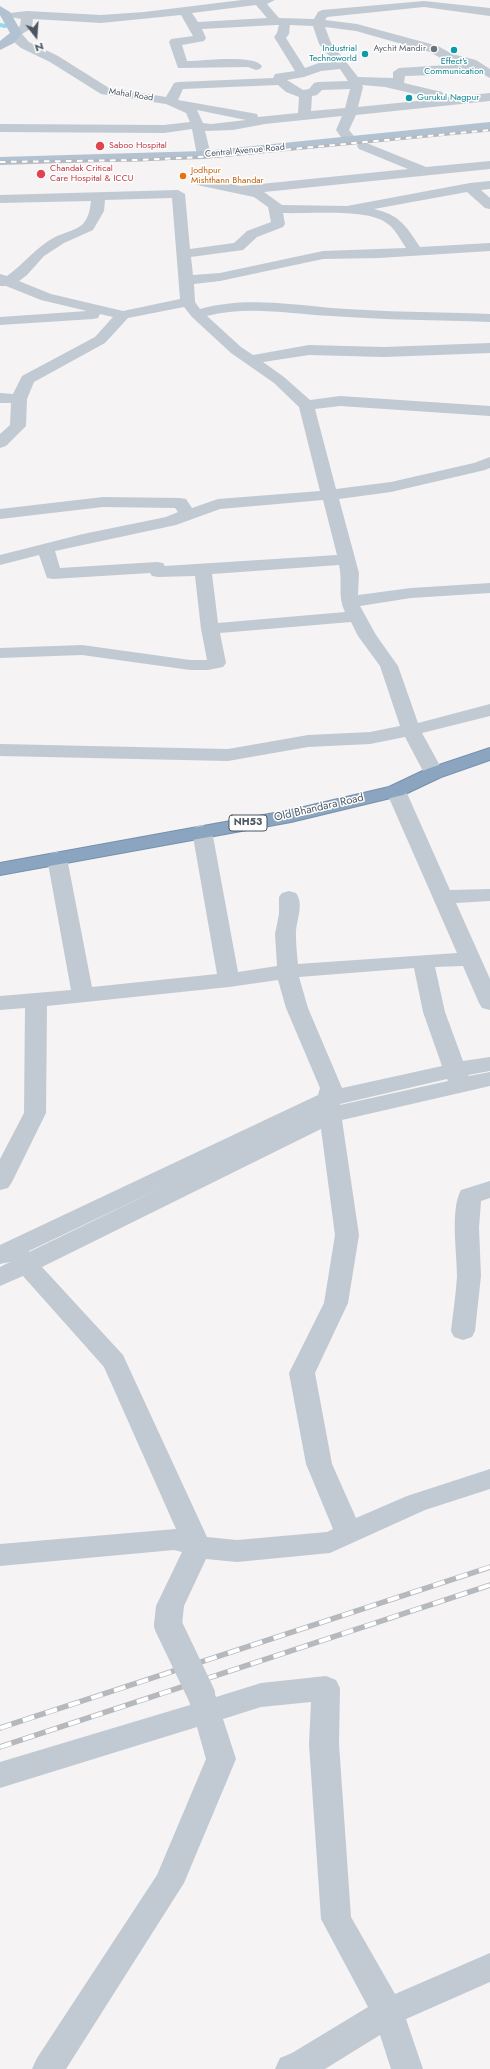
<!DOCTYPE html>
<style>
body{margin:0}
#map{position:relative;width:490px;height:2069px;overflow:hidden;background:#f5f3f3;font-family:Jost,sans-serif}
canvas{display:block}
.north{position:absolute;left:16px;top:16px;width:40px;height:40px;-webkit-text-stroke:3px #fff;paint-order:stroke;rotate:163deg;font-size:11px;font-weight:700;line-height:16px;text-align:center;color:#4a5661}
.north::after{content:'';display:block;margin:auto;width:14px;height:18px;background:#4a5661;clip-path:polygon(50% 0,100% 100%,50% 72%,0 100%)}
</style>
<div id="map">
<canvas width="490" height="2069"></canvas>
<div class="north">N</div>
</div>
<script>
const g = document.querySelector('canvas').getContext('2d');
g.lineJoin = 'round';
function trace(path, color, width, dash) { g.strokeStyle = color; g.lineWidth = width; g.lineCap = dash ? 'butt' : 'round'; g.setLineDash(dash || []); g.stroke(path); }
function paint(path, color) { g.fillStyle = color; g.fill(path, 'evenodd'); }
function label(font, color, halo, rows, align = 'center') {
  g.font = font + ' Jost,sans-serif'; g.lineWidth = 3; g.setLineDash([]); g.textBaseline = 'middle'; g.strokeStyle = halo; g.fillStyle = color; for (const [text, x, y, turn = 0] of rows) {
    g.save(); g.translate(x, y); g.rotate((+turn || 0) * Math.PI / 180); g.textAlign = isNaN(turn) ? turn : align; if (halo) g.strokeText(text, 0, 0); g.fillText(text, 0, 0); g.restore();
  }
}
const stream = new Path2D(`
 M 0,25 L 5,26`);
const minor = new Path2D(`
 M 242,0 L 275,0 L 267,4 L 279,18 L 314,19 L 318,12 L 322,10 L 424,1 L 490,8 L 490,16 L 424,7 L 327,17 L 325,20 L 357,24 L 438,46 L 452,54 L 476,60 L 490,69 L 490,78 L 475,70 L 435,75 L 405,76 L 404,83 L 442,92 L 444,95 L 440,98 L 490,93 L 490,101 L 356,115 L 349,130 L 358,141 L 351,145 L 346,144 L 336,130 L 342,116 L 265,124 L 233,130 L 205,131 L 211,155 L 204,159 L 197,155 L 192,129 L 164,133 L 0,132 L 0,124 L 164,125 L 190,122 L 186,113 L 166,104 L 101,94 L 50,62 L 21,48 L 14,42 L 10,33 L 20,26 L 21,19 L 10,17 L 8,15 L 10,13 L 27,11 L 101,15 L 144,12 ZM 256,5 L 267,18 L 198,22 L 192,13 ZM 181,15 L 193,36 L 171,39 L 169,42 L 178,68 L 248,67 L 256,70 L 260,69 L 262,66 C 254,54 202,61 187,61 L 182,45 L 204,41 L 206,38 L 202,29 L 276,25 L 279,25 L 277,33 L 274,37 L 295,71 L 275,74 L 273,78 L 178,82 L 174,83 L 166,97 L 109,88 L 58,56 L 29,42 L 22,34 L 32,28 L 33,19 L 101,23 ZM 290,25 L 313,26 L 319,44 L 334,62 L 319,63 L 305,68 L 286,38 L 289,34 ZM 325,27 L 356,31 L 430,52 L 444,60 L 463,64 L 399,68 L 393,72 L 393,78 L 358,77 L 331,43 ZM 340,69 L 348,81 L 318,82 L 314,83 L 309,89 L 303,90 L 287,80 L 304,77 L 321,71 ZM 278,85 L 286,92 L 299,97 L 298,113 L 258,117 L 257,114 L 252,113 L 178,100 L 183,89 ZM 362,85 L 385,87 L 437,99 L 358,107 L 363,87 ZM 350,89 L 345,108 L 311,111 L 312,96 L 317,95 L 322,90 ZM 197,110 L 246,120 L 211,124 L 203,123 Z
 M 364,142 L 426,167 L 490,161 L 490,169 L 264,192 L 282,205 L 347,206 L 470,183 L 490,181 L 490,189 L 481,190 L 490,198 L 490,209 L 485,208 L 467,192 L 374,209 C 400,215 406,226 420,247 L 490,243 L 490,251 L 379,258 L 323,259 L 220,281 L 194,284 L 195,302 L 200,309 C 243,297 288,304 331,308 C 384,312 437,312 490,314 L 490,322 C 437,320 384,320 332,316 C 291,314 247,305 207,316 L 241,347 L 253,355 L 309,345 L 384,347 L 490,343 L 490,353 L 384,357 L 309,355 L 263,362 L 284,377 L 310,400 L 340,396 L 490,406 L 490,416 L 340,406 L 315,409 L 336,489 L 391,482 L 474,463 L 490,457 L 490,468 L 485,470 L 391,492 L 339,499 L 359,573 L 358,595 L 411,588 L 490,583 L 490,593 L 411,598 L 360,606 L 376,635 L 398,666 L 418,723 L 490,704 L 490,716 L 422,733 L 444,773 L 441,777 L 434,779 L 427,777 L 424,773 L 405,737 L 370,744 L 308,747 L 228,761 L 0,756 L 0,744 L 228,749 L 308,735 L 370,732 L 400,726 L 380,666 L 358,636 L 351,622 L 220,633 L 226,663 L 223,667 L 208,670 L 190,670 L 82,655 L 0,658 L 0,648 L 82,645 L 190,660 L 207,660 L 201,629 L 195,576 L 158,577 L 152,576 L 150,573 L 53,579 L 47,578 L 39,555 L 0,565 L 0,555 L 83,534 L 166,517 L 178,512 L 175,508 L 103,507 L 0,519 L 0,509 L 103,497 L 180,498 L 186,499 L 192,508 L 218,499 L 320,491 L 299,407 L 274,383 L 231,353 L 192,317 L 184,307 L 128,318 L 105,343 L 34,382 L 27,399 L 26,426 L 6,446 L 0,448 L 0,434 L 10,425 L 11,403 L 0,403 L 0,393 L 13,394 L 22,376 L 95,337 L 113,317 L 100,314 L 98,318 L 93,319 L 0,325 L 0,317 L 87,311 L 41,300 L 6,286 L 0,286 L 0,274 L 7,276 C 24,264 36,247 55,237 C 63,233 77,230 83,224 C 89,217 90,209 91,201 L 0,203 L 0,195 L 178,190 L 185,194 L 190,249 L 234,243 L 247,231 L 271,222 L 268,207 L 254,197 L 197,185 L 195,182 L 197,179 L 202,178 L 241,186 L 408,169 L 359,149 L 357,146 L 359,143 ZM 172,198 L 180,299 L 123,311 L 51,294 L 19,281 L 27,275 L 44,256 L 64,243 L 93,230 L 104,211 L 105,200 ZM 283,213 C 308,214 366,209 385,222 C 395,228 400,239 406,248 L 323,251 L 220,273 L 193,275 L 191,257 L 243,250 L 257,237 L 283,227 L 285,224 ZM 323,500 L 337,555 L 165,566 L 163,563 L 157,562 L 60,568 L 55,551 L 176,525 L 220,509 ZM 339,565 C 343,581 337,597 345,612 L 218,623 L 212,574 Z
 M 396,785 L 403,787 L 406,791 L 450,890 L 490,889 L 490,901 L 456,903 L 490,979 L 490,1010 L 482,1008 L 479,1003 L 463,966 L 435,967 L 445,1012 L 463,1061 L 490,1057 L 490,1071 L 468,1075 L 469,1076 L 490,1072 L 490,1086 L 342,1120 L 359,1235 L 348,1303 L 315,1373 L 332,1464 L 356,1518 L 407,1496 L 490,1469 L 490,1489 L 425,1510 L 330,1553 L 237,1562 L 206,1559 L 184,1606 L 182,1625 L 178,1633 L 168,1636 L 158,1633 L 154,1625 L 156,1606 L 182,1552 L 174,1550 L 0,1566 L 0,1544 L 176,1529 L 104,1367 L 23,1276 L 0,1286 L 0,1267 L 10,1262 L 0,1264 L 0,1245 L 318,1095 L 320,1088 L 286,1008 L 278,980 L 229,987 L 47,1006 L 46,1113 L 12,1182 L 8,1188 L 0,1190 L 0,1159 L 24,1113 L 25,1008 L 0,1010 L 0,996 L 71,990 L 47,858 L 50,854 L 57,852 L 64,854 L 67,858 L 92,987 L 217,974 L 192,831 L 195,827 L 202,825 L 209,827 L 212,831 L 238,972 L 277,966 L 275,934 L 279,914 L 279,897 L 282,893 L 289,891 L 296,893 C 305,905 295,922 296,936 C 296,945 297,955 298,964 L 457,953 L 386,791 L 389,787 ZM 414,968 L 423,1012 L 442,1066 L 342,1088 L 308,1008 L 299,977 ZM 447,1079 L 448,1081 L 340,1105 L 340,1104 ZM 321,1129 L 335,1235 L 324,1303 L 289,1373 L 306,1464 L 333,1529 L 327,1532 L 237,1540 L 207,1537 L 123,1355 L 42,1267 ZM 163,1187 L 29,1252 L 29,1251 Z
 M 490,1181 L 490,1198 L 481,1201 L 479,1228 L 481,1276 L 475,1331 L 472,1337 L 463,1340 L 454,1337 L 451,1331 C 453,1313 456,1294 457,1276 C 457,1253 450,1209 461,1190 Z
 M 326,1676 L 336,1680 L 340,1688 L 339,1744 L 351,1917 L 395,1994 L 490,1953 L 490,1982 L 406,2019 L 423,2069 L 391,2069 L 380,2035 L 325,2069 L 275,2069 L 280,2058 L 292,2053 L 368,2007 L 321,1919 L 309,1744 L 311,1702 L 261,1707 L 223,1719 L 236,1759 L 184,1883 L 66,2069 L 32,2069 L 37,2058 L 157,1875 L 206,1759 L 197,1727 L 0,1788 L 0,1762 L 190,1705 L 189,1699 L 193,1690 L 203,1687 L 213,1690 L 216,1697 L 261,1683 Z`);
const major = new Path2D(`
 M 0,6 L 10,12 L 22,33 L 14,43 L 0,50 L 0,41 L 10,33 L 0,15 Z
 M 490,122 L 490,130 L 204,159 L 0,165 L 0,157 L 204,151 Z`);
const highway = new Path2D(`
 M 490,748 L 490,760 L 441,777 L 403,795 L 291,822 L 0,875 L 0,863 L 291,810 L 389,787 L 427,769 Z`);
const railFar1 = new Path2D(`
 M 0,162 L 140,160 L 220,156 L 490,130`);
const rail = new Path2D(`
 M 0,1728 L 490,1567
 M 0,1747 L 490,1585`);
const minorBridge = new Path2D(`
 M 168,1625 L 201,1694`);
const markers = [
 [434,49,4,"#6b7280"],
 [454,50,4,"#0f9aa8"],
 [365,54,4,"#0f9aa8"],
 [409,98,4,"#0f9aa8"],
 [100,146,5,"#e0444e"],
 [41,174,5,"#e0444e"],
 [183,176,4,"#e8710a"]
];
const farCulturenames = [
 ["Industrial",357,49],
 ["Technoworld",357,59],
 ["Effect's",454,62,"center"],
 ["Communication",454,72,"center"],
 ["Gurukul Nagpur",417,98,"left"]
];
const farWorshipnames = [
 ["Aychit Mandir",426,49]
];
const farStreetnames = [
 ["Mahal Road",131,95,9],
 ["Central Avenue Road",245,151,-5]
];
const farHealthnames = [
 ["Saboo Hospital",109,146],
 ["Chandak Critical",50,169],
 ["Care Hospital & ICCU",50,179]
];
const farFoodnames = [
 ["Jodhpur",191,171],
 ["Mishthann Bhandar",191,181]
];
const shields = [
 [248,823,38]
];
const shieldNames = [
 ["NH53",248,823]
];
const streetNames = [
 ["Old Bhandara Road",319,808,-13]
];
trace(stream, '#90daee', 4);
trace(highway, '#7690ad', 2);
paint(minor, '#c1cad2');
paint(major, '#b3c2d1');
paint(highway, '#8ba5c1');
trace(railFar1, '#b5b8bd', 3);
trace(rail, '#b5b8bd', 5.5);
trace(railFar1, '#fff', 2, [5.5]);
trace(rail, '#fff', 4, [12]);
trace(minorBridge, '#c1cad2', 28);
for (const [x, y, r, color] of markers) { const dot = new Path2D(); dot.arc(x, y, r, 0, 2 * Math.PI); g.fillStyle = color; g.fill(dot); trace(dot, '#fff', 1.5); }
label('9px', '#0d838f', '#fff', farCulturenames, 'right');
label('9px', '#5b616d', '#fff', farWorshipnames, 'right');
label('9px', '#4a5661', '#fff', farStreetnames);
label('9px', '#be3a42', '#fff', farHealthnames, 'left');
label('9px', '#c56008', '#fff', farFoodnames, 'left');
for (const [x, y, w] of shields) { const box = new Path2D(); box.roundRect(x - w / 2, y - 8, w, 16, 3); g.fillStyle = '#fff'; g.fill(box); trace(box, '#4a5661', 1); }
label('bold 10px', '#4a5661', null, shieldNames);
label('11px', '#4a5661', '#fff', streetNames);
</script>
